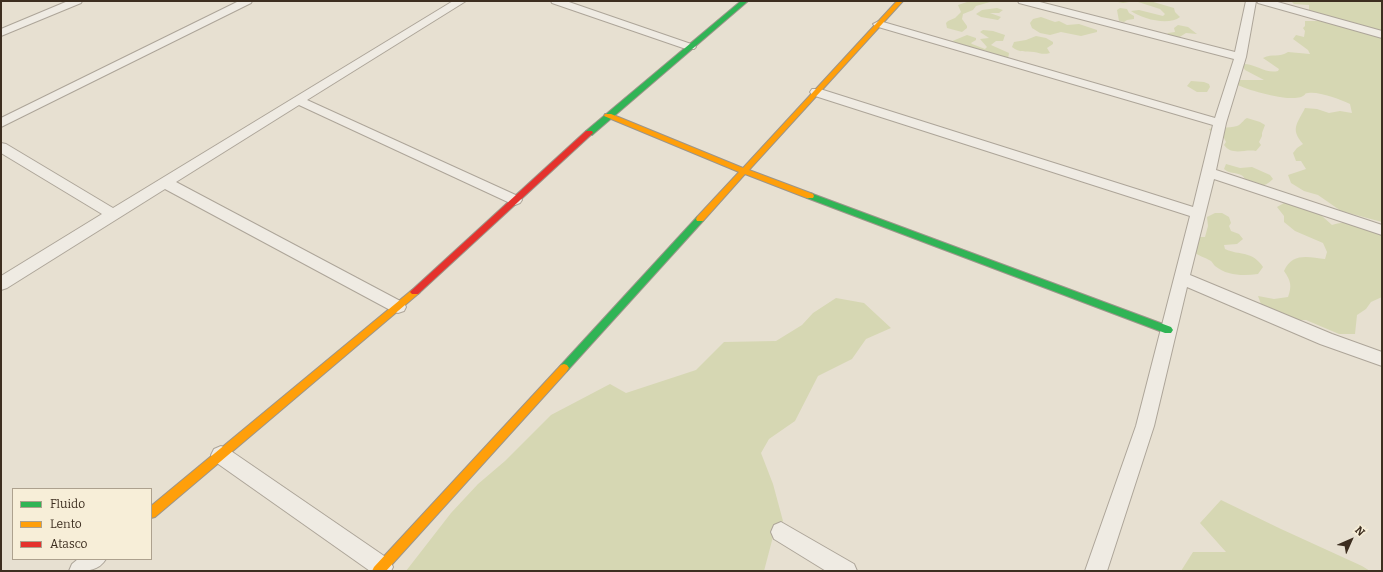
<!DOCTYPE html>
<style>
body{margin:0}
#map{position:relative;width:1383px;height:572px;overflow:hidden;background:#e7e0d1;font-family:Bitter,serif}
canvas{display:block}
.frame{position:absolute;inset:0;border:2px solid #3d2e20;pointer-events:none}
.legend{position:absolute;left:12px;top:488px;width:140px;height:72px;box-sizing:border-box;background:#f7eed8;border:1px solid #ada18e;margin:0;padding:5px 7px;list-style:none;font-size:12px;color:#3d2e20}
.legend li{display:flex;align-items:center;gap:8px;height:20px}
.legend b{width:20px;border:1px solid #ada18e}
.north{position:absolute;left:1331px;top:520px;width:40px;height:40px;-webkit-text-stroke:3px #f7eed8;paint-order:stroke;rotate:45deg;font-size:11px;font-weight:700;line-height:16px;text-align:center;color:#3d2e20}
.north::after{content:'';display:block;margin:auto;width:14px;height:18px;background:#3d2e20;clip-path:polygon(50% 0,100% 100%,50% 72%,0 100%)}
</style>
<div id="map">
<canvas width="1383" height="572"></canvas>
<div class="frame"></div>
<ul class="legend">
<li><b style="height:5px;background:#30b455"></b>Fluido</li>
<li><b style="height:5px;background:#ff9f0a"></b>Lento</li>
<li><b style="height:5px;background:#e5322d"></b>Atasco</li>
</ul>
<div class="north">N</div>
</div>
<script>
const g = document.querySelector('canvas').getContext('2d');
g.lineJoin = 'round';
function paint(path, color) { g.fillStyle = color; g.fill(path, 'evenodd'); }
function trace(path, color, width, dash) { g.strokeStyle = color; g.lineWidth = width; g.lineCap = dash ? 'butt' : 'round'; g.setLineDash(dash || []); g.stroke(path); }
const green = new Path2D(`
 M 970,1 L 990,2 L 976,6 L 973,10 L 963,14 L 962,19 L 967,26 L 967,28 L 962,32 L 947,28 L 946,23 L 948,21 L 955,18 L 961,12 L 958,5 Z
 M 1113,1 L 1150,1 L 1174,8 L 1175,12 L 1180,17 C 1169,26 1142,19 1131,11 L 1139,10 L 1163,16 L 1165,14 L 1160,9 L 1135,1 L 1123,3 Z
 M 1291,1 L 1382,1 L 1382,222 L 1341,211 L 1318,195 L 1304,191 L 1291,183 L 1288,175 L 1306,169 L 1301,161 L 1296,161 L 1293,153 L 1297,148 L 1303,144 C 1290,129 1297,124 1305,108 L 1317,109 L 1329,113 L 1340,111 L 1352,113 L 1350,104 C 1340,99 1318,91 1308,93 C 1303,94 1307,94 1303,96 C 1300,98 1294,98 1290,98 C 1279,98 1246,90 1236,84 L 1239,80 L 1264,80 L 1245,70 L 1243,67 L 1244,64 C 1256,64 1266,74 1278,71 L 1279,69 L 1263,58 C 1273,53 1279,58 1288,52 L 1310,54 L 1308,50 L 1293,39 L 1296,35 L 1304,37 L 1305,31 L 1303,28 L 1305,26 L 1305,21 L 1320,21 L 1343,27 L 1309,11 L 1309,5 L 1294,4 Z
 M 997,8 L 1003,10 L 999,13 L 990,13 L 1001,17 L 998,20 L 981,17 L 976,14 L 982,10 Z
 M 1120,8 L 1127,9 L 1129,13 L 1134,16 L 1134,19 L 1127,20 L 1124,22 L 1119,21 L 1117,10 Z
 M 1041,17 L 1055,22 L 1059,21 L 1067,25 L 1079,24 L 1097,30 L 1097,32 L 1081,36 L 1061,32 L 1050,35 L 1040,33 L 1032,28 L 1030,23 L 1033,19 Z
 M 1178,25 L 1188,27 L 1197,34 L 1186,33 L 1178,38 L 1166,36 L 1168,33 L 1175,32 L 1174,28 Z
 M 983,30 L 993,31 L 1005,35 L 1003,41 L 996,41 L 991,45 L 1009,53 L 1008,59 L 990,60 L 950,42 L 967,35 L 976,38 L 976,40 L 971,43 L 972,44 L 985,49 L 987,47 L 980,39 L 989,38 L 980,32 Z
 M 1036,36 L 1046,38 L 1053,42 L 1053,44 L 1047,48 L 1050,53 C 1043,55 1040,53 1034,52 C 1025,51 1020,53 1012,47 L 1014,42 L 1026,40 Z
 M 1191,81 L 1204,82 L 1209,84 L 1210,87 L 1207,92 L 1197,92 L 1187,86 Z
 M 1247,118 L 1260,122 L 1265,125 L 1262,133 L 1262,136 L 1259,142 L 1261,145 L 1256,151 C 1244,149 1232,156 1224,145 L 1226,142 L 1224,138 L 1212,133 L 1209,129 C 1218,126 1228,129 1237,126 C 1242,124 1243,120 1247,118 Z
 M 1226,164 L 1240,168 L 1252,167 L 1270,175 L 1273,179 C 1265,187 1258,188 1248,182 C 1245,180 1244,176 1241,175 C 1234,172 1230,174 1224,169 Z
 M 1296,202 L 1312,207 L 1332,225 C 1353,219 1363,225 1382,233 L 1382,297 L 1371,302 L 1366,309 L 1357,315 L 1355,334 L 1339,334 L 1306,320 L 1291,320 L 1262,307 L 1258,296 L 1274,299 L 1288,297 C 1292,286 1291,281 1284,271 C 1292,252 1309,257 1325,259 L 1327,252 L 1323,243 L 1295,231 L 1284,222 L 1284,216 L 1277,207 L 1284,203 Z
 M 1215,213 L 1222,213 L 1229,217 L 1231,223 L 1229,226 L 1231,231 L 1239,234 L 1243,239 L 1237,244 L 1224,245 L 1225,249 C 1240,256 1252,250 1263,267 L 1258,274 C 1244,276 1227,276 1215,266 C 1214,265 1212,262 1211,261 C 1205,257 1198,256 1192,251 L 1199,237 L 1205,237 L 1208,226 L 1207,217 Z
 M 836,298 L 864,303 L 891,328 L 866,339 L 852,359 L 818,376 L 795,421 L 769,439 L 761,453 L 773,484 L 783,521 L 774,533 L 764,571 L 406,571 L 451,513 L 478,484 L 505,461 L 551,415 L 610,384 L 626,393 L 696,370 L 724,342 L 776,341 L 802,325 L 813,313 Z
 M 1221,500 L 1281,529 L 1362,566 L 1370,571 L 1181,571 L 1193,552 L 1226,552 L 1200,523 Z`);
const street = new Path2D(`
 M 68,1 L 82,1 L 81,3 L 1,36 L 1,29 Z
 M 239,1 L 252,1 L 251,3 L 1,127 L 1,118 Z
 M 453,1 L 466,1 L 307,100 L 520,197 L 522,200 L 520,203 L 515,205 L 510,203 L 299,105 L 176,182 L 404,303 L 406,307 L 404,311 L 398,313 L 392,311 L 165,189 L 7,288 L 1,290 L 1,276 L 102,214 L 1,153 L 1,143 L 6,144 L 113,208 Z
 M 551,1 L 566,1 L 694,45 L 696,47 L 694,49 L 686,49 L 552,3 Z
 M 1018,1 L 1036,1 L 1235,52 L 1246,1 L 1256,1 L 1246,57 L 1226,123 L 1216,170 L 1382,225 L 1382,235 L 1214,179 L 1190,275 L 1332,334 L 1382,352 L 1382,366 L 1320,344 L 1187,287 L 1154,426 L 1107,571 L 1085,571 L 1136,426 L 1190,216 L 812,95 L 810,92 L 812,89 L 820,89 L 1193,207 L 1213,125 L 875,26 L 873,24 L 879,21 L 883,22 L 1215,118 L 1234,59 L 1019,3 Z
 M 1257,1 L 1274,1 L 1382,31 L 1382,38 L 1258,3 Z
 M 221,446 L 228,449 L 390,560 L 393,567 L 391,571 L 370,571 L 214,461 L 211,455 L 214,449 Z
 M 781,522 L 854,564 L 857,571 L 826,571 L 774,539 L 771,532 L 774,525 Z
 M 78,559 L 106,559 C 98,572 85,571 69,571 L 72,564 Z`);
const fast = new Path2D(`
 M 741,1 L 748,1 L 592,135 L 586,135 L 586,131 Z
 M 810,193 L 1171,327 L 1173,330 L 1171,333 L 1165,333 L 807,198 L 806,196 L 807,194 Z
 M 700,216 L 703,217 L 704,219 L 703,221 L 567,371 L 564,372 L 561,371 L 559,368 L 561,365 L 697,217 Z`);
const slow = new Path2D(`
 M 897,1 L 903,1 L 749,170 L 813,194 L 814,196 L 813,198 L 807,198 L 745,174 L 703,221 L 697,221 L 696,219 L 697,217 L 739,172 L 604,116 L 605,114 L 611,114 L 743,168 Z
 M 415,289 L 418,290 L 420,292 L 418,294 L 155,517 L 151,518 L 151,506 L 412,290 Z
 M 564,364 L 567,365 L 569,368 L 567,371 L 386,571 L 372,571 L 374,567 L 561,365 Z`);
const jam = new Path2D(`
 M 586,131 L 592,131 L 593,133 L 418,294 L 412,294 L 410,292 L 412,290 Z`);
paint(green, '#d6d7b3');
trace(street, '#ada599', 2);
trace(fast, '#9c958a', 2);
trace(slow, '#9c958a', 2);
trace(jam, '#9c958a', 2);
paint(street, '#efebe3');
paint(fast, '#30b455');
paint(slow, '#ff9f0a');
paint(jam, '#e5322d');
</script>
